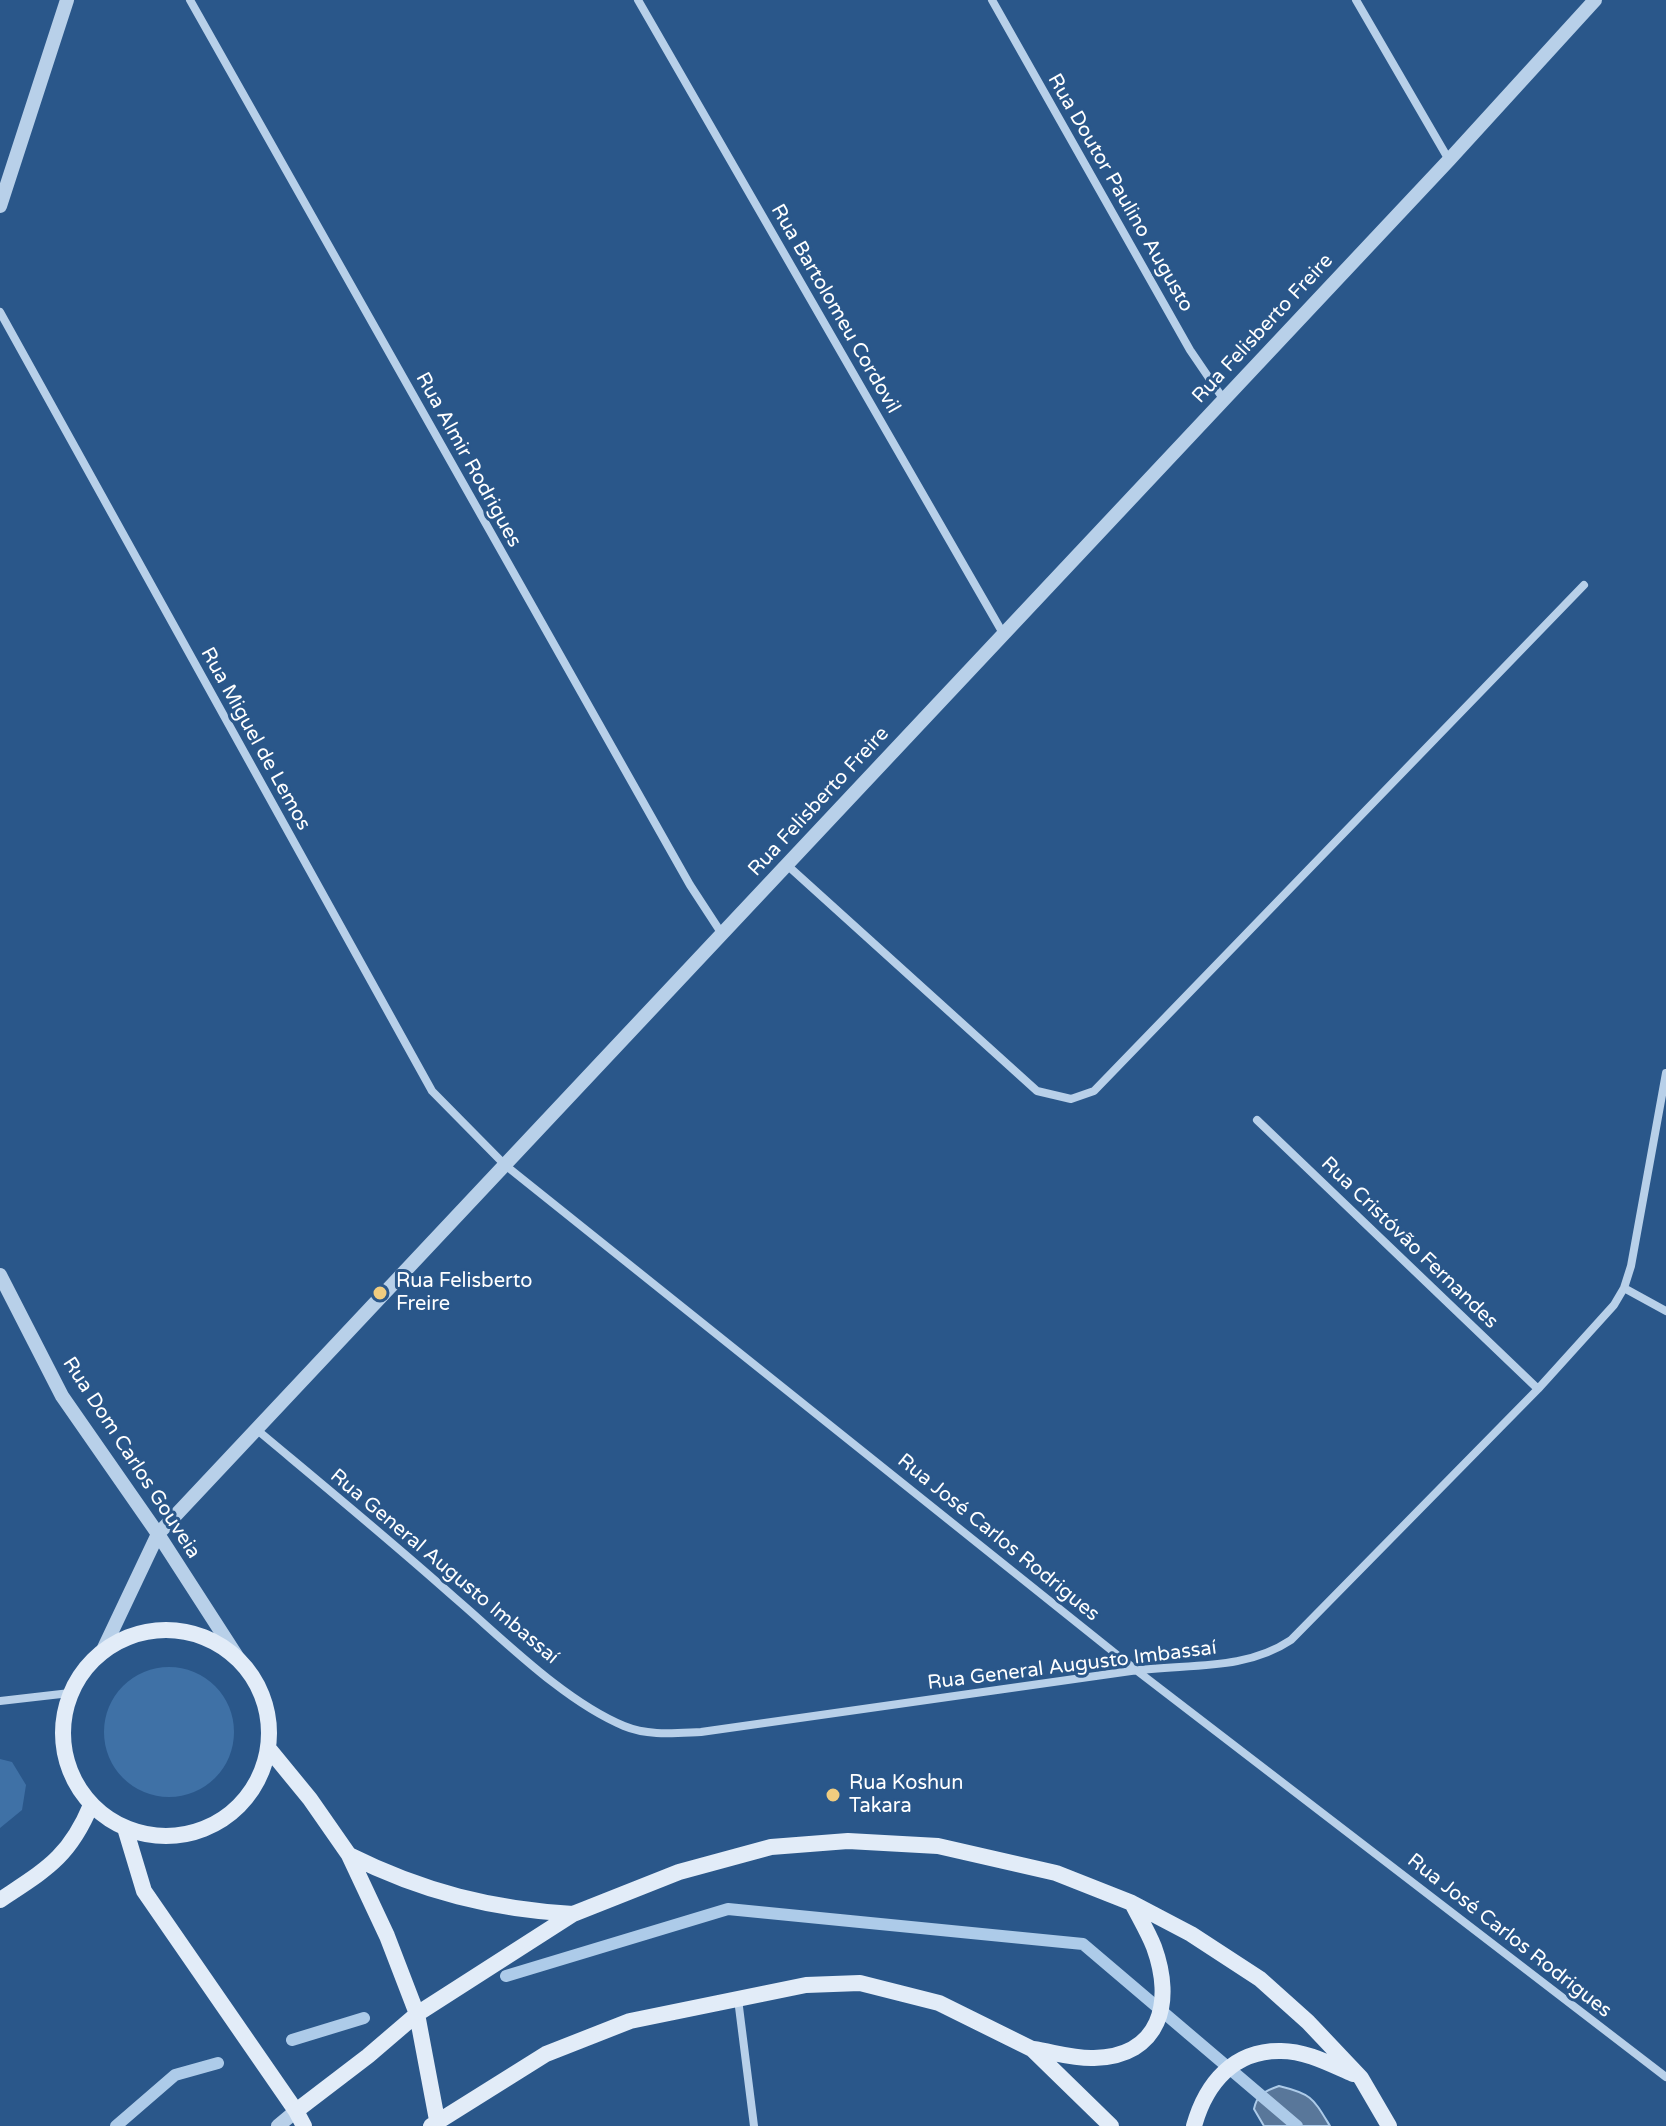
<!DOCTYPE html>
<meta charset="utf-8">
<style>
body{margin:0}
canvas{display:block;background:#2a578a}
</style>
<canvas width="1666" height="2126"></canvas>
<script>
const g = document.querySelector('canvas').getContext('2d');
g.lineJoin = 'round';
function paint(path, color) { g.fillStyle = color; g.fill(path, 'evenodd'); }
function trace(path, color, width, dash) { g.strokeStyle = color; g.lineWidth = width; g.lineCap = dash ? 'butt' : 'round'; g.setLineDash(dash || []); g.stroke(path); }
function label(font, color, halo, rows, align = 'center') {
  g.font = font + ' "Varela Round",sans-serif'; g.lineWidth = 6; g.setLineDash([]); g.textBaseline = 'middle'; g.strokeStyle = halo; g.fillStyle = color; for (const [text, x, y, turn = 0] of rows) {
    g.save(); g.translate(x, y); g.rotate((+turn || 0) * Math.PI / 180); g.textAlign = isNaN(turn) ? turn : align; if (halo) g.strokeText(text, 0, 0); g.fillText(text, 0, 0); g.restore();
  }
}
const green = new Path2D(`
 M104 1732a65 65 0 1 1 130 0a65 65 0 1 1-130 0Z
 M 0,1759 L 12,1762 L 26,1785 L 22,1810 L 0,1828 Z`);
const water = new Path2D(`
 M 1279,2086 C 1312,2094 1313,2098 1330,2126 L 1264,2126 L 1254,2109 C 1257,2094 1265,2091 1279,2086 Z`);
const stream = new Path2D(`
 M 506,1976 L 728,1909 L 1083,1944 L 1297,2126
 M 292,2040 L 364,2018
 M 116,2126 L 175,2075 L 218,2063`);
const minor = new Path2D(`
 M 190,0 L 690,885 L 722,934
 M 638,0 L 1004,635
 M 992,0 L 1190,350 L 1224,400
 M 1356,0 L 1449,160
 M 0,312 L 432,1091 L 505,1165 L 1136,1670 L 1666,2077
 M 787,865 L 1037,1091 L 1071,1099 L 1094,1091 L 1584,585
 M 1257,1120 L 1538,1389
 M 1624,1288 L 1666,1311
 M 256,1429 C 323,1485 390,1540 455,1598 C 504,1640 564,1701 624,1726 C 648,1736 675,1733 701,1732 C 845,1712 988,1691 1131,1671 C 1186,1663 1243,1672 1291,1640 L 1538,1389 L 1614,1305 L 1624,1288 L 1631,1266 L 1666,1073
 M 0,1701 L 70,1693
 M 738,1999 L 754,2126`);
const tertiary = new Path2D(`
 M 0,206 L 67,0
 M 0,1275 L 62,1396 L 158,1534 L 238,1658
 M 103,1650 L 158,1534 L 1449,160 L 1595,0
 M 278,2126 L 296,2111`);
const secondary = new Path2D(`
 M63 1733a103 103 0 1 1 206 0a103 103 0 1 1-206 0Z
 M 269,1749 L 310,1799 L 349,1855 L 387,1936 L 417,2014 L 437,2120
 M 125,1828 L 144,1891 L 296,2111 L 304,2126
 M 349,1855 C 423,1892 492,1909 573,1914
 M 0,1900 C 45,1870 69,1858 91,1805
 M 1033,2049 C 1053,2052 1075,2059 1094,2058 C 1161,2056 1174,2002 1154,1947 C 1148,1932 1139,1917 1132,1903
 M 296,2111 L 368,2056 L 417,2014 L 573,1914 L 679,1872 L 771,1847 L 848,1841 L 938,1846 L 1056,1873 L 1132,1903 L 1191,1934 L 1260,1979 L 1308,2022 L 1361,2078 L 1389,2126
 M 431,2126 L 546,2054 L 630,2021 L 806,1985 L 860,1983 L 939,2003 L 1032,2049 L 1111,2126
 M 1194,2126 C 1206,2083 1234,2050 1281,2051 C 1306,2051 1330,2064 1353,2074`);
const markers = [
 [380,1293,8,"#f0cc7f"],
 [833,1795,8,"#f0cc7f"]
];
const streetNames = [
 ["Rua Doutor Paulino Augusto",1120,193,60],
 ["Rua Bartolomeu Cordovil",835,309,60],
 ["Rua Felisberto Freire",1263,329,-47],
 ["Rua Almir Rodrigues",468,460,61],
 ["Rua Miguel de Lemos",255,739,61],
 ["Rua Felisberto Freire",819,802,-47],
 ["Rua Cristóvão Fernandes",1409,1243,44],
 ["Rua Dom Carlos Gouveia",131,1458,57],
 ["Rua José Carlos Rodrigues",998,1538,39],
 ["Rua General Augusto Imbassaí",444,1567,40],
 ["Rua General Augusto Imbassaí",1072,1666,-7],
 ["Rua José Carlos Rodrigues",1509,1936,38]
];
const poiNames = [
 ["Rua Felisberto",396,1282],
 ["Freire",396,1305],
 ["Rua Koshun",849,1784],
 ["Takara",849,1807]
];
paint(green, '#3f71a6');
paint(water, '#59779a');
trace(water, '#adcbe9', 2);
trace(stream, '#adcbe9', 12);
trace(minor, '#b8d0e9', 8);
trace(tertiary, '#b8d0e9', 14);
trace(secondary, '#e2ecf8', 16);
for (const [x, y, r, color] of markers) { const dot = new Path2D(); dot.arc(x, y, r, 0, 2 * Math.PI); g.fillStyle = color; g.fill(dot); trace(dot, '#2a578a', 3); }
label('20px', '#fff', '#2a578a', streetNames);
label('20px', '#fff', '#2a578a', poiNames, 'left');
</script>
